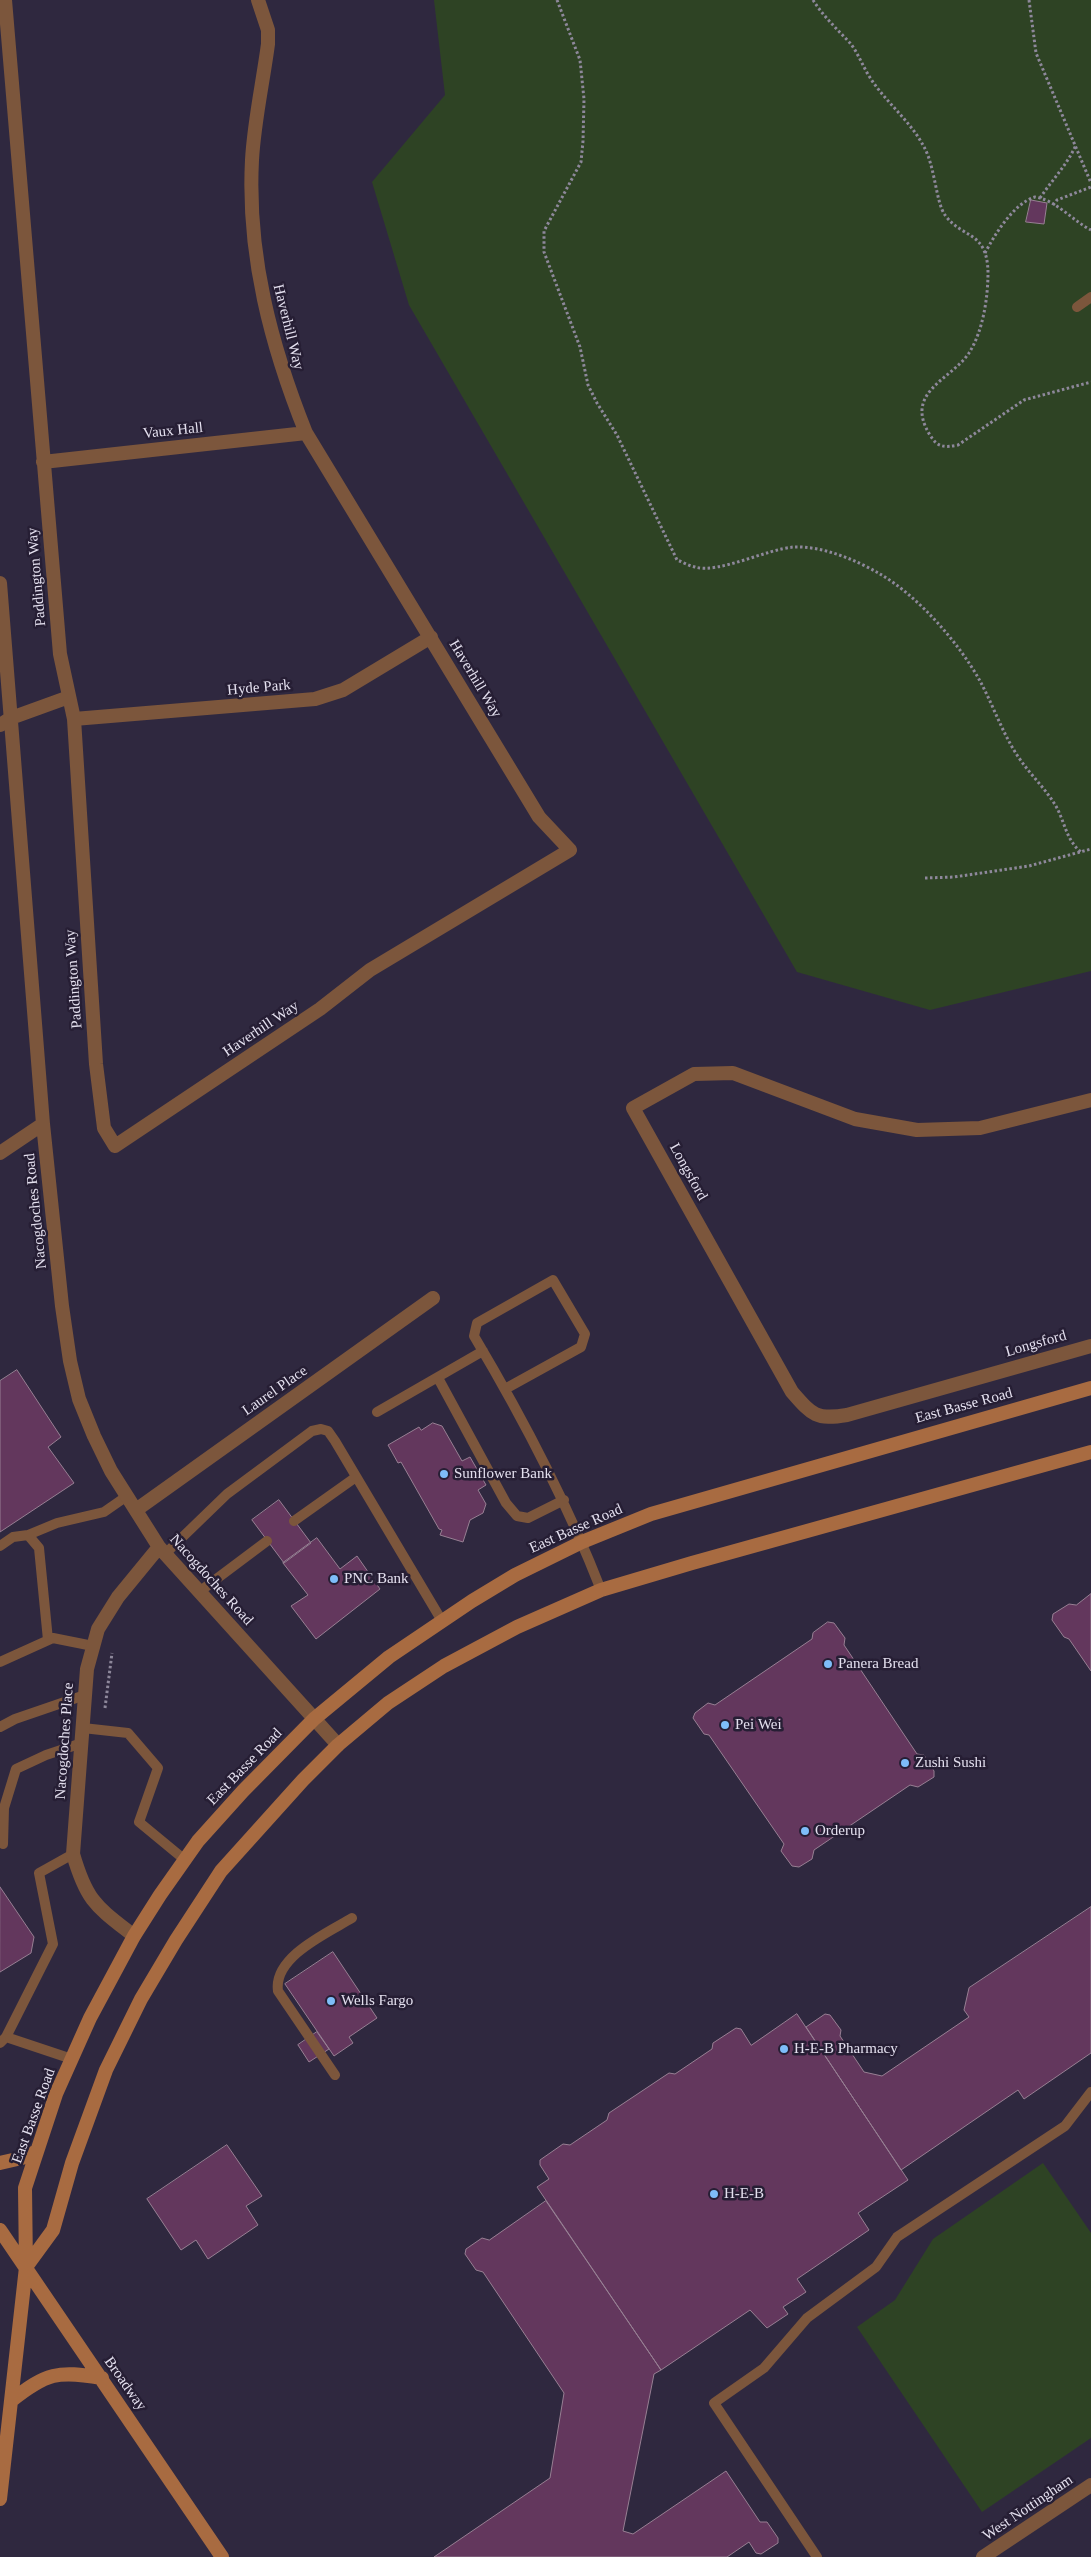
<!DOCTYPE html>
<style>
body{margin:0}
canvas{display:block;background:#2f283f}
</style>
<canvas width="1091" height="2557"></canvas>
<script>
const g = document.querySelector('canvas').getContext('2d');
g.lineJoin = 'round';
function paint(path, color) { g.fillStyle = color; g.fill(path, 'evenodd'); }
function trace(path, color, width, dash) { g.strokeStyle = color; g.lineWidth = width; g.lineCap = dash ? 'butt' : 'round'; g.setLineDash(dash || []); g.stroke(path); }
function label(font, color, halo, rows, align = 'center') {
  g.font = font + ' Georgia,serif'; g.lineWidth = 5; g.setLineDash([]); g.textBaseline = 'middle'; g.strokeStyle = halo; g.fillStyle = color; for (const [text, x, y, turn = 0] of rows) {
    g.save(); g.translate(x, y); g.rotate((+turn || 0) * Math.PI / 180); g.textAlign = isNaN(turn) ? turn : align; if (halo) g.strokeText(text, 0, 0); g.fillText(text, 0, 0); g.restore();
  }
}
const green = new Path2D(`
 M 434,0 L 1091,0 L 1091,971 L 930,1010 L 797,972 L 409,305 L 372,182 L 445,95 Z
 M 1043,2163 L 1091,2233 L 1091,2438 L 982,2512 L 857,2327 L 895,2300 L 933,2239 Z`);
const building = new Path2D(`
 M 1031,200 L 1047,203 L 1044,224 L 1026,222 Z
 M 17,1370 L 61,1437 L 48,1447 L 74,1483 L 0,1532 L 0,1381 Z
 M 433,1423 L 442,1426 L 462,1461 L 470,1457 L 486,1485 L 478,1490 L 486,1504 L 483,1513 L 470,1520 L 463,1542 L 440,1535 L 442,1530 L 439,1529 L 401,1462 L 398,1463 L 388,1445 L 419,1427 L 421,1430 Z
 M 279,1500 L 311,1543 L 284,1563 L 252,1520 Z
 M 317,1538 L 340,1569 L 357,1556 L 380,1589 L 316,1639 L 291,1606 L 308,1595 L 283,1563 Z
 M 1091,1594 L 1091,1671 L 1069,1639 L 1064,1637 L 1052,1620 L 1053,1614 L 1069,1604 L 1076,1605 Z
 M 828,1622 L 834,1623 L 845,1638 L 844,1645 L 917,1754 L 924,1755 L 934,1771 L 934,1777 L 918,1787 L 910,1785 L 814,1850 L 812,1859 L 799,1867 L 792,1866 L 781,1851 L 784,1844 L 709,1735 L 704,1734 L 693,1718 L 695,1713 L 708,1703 L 715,1705 L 812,1639 L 813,1633 Z
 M 0,1887 L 34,1937 L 31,1953 L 0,1972 Z
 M 1091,1907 L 1091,2053 L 1024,2099 L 1018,2090 L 901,2170 L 806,2027 L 825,2014 L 830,2015 L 841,2030 L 840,2036 L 864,2072 L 882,2076 L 969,2017 L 964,2010 L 969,1988 Z
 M 333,1952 L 377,2018 L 349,2037 L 353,2043 L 334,2056 L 285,1984 Z
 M 797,2014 L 908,2180 L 858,2213 L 869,2230 L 797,2279 L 806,2292 L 783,2307 L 788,2314 L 767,2328 L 750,2310 L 661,2370 L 537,2187 L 549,2179 L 540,2165 L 540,2160 L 563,2144 L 570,2145 L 607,2120 L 609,2113 L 669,2073 L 675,2074 L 712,2049 L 713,2043 L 736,2028 L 741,2029 L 751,2045 Z
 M 317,2032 L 329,2049 L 309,2062 L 298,2045 Z
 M 227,2145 L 262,2196 L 246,2206 L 258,2225 L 208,2259 L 196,2240 L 181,2250 L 147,2199 Z
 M 546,2201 L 661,2370 L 654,2374 L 623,2531 L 633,2534 L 726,2471 L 760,2522 L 767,2522 L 778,2538 L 778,2543 L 761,2554 L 756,2553 L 749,2542 L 727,2557 L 434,2557 L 550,2478 L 564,2393 L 483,2272 L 476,2270 L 465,2254 L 466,2249 L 482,2238 L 489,2240 Z`);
const path = new Path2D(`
 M 557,0 L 580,60 L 584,99 L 583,141 L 581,162 L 544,231 L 544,252 L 580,347 L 588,385 L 597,403 L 617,435 L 677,560 C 683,562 689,566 695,567 C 718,574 767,549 794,547 C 823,546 856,560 880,574 C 918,596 959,643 980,681 C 993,705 1002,732 1017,755 C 1028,772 1043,786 1054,803 C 1065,820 1065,839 1081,852
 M 813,0 C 823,16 837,29 850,43 C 859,54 864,70 873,82 C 889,105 911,122 924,147 C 935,166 936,203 945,215 C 962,239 987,230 988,272 C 988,298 983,331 969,353 C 951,380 903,392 930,435 C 937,447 944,448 958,445 L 1024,400 L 1091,382
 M 1029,0 L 1036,53 L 1091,183
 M 1040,198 C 1052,180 1067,165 1076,145
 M 1053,205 L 1057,200 L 1091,187
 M 985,253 C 995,234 1014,203 1035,197 C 1056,200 1073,221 1091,230
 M 925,878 L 954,877 L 1029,866 L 1091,849
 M 105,1708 L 112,1653`);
const service = new Path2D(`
 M 1077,307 L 1091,297
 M 438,1378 L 506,1503 L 517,1516 L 528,1518 L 564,1500
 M 505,1389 L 581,1347 L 585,1334 L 553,1280 L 477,1323 L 474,1336 C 524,1420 566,1500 601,1590
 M 377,1412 L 483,1351
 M 294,1521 L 356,1477
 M 28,1535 L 39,1548 L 48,1640
 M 0,1546 L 13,1537 L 28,1535 L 57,1523 L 104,1512 L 127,1496
 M 165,1554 L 227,1494 L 312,1431 L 321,1429 L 328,1431 L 335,1441 L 442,1621
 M 199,1592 L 267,1541
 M 0,1662 L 53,1638 L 93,1646
 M 0,1727 L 15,1719 L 85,1695
 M 83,1728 L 128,1733 L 158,1768 L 139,1822 L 185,1860
 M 3,1844 L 4,1808 L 16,1769 L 46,1755 L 82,1743
 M 6,2037 L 53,1944 L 39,1873 L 73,1854
 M 0,2043 L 6,2037 L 72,2059
 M 335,2075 L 278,1991 C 273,1957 327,1933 352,1918
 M 817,2557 L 714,2403 L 764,2368 L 807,2318 L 876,2267 L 897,2237 L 1065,2126 L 1091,2092`);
const minor = new Path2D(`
 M 5,0 L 60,654 L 74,719 L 96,1064 L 104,1128 L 115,1146 L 320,1009 L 370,970 L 570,850 L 539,817 L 306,433 C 271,346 247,255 252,160 C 254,122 263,82 268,44 L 268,30 L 258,0
 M 43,462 L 306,433
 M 0,583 L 43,1124 L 62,1306 L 70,1361 L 79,1399 L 94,1436 L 111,1471 L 159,1547 L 338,1745
 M 74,719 L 315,699 L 343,690 L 431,637
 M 0,725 L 11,718 L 69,697
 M 1091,1100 L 980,1128 L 917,1130 L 855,1119 L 733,1073 L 694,1074 L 633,1108 L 792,1392 C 812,1415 816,1420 847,1415 L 1091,1346
 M 0,1153 L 43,1124
 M 136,1510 L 433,1298
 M 134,1936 C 96,1906 87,1902 73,1854 L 87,1669 L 98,1629 L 118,1597 L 159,1547
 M 983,2557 L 1091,2485`);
const secondary = new Path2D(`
 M 0,2163 L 26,2157 L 37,2151
 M 0,2230 L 222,2557
 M 26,2267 L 53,2230 L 72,2163 L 106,2070 L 141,1999 L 176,1940 L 221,1871 L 303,1780 L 338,1745 L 388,1703 L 444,1666 L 517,1627 L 601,1590 L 692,1563 L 1091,1452
 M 11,2401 C 46,2373 58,2370 102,2378
 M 0,2499 L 26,2267 L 25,2188 L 56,2094 L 90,2018 L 134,1936 L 160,1895 L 198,1841 L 243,1791 L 314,1719 L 389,1657 L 472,1601 L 515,1575 L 582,1542 L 651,1514 L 1091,1388`);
const markers = [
 [444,1474,5,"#7ebdf9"],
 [334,1579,5,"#7ebdf9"],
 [828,1664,5,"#7ebdf9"],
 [725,1725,5,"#7ebdf9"],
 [905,1763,5,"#7ebdf9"],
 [805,1831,5,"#7ebdf9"],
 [331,2001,5,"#7ebdf9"],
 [784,2049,5,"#7ebdf9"],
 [714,2194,5,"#7ebdf9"]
];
const streetNames = [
 ["Haverhill Way",288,327,76],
 ["Vaux Hall",173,431,-6],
 ["Paddington Way",37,577,-95],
 ["Haverhill Way",475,679,59],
 ["Hyde Park",259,688,-5],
 ["Paddington Way",74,979,-94],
 ["Haverhill Way",261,1029,-34],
 ["Longsford",688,1172,61],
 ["Nacogdoches Road",36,1211,-96],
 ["Longsford",1036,1344,-16],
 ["Laurel Place",275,1391,-35],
 ["East Basse Road",964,1406,-15],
 ["East Basse Road",576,1529,-24],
 ["Nacogdoches Road",211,1580,48],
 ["Nacogdoches Place",65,1741,-86],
 ["East Basse Road",245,1767,-46],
 ["East Basse Road",34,2116,-70],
 ["Broadway",125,2384,55],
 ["West Nottingham",1028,2508,-34]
];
const poiNames = [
 ["Sunflower Bank",454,1474],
 ["PNC Bank",344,1579],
 ["Panera Bread",838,1664],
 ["Pei Wei",735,1725],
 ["Zushi Sushi",915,1763],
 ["Orderup",815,1831],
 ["Wells Fargo",341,2001],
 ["H-E-B Pharmacy",794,2049],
 ["H-E-B",724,2194]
];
paint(green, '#2e4324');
paint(building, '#63375d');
trace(building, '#977f93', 1);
trace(path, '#8e889b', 3, [2.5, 2.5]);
trace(service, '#7c563c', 10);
trace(minor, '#7c563c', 14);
trace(secondary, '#a86b41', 14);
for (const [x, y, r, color] of markers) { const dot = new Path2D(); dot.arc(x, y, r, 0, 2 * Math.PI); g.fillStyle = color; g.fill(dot); trace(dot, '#261e34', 2); }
label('15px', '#e4e0ef', '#261e34', streetNames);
label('15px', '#e4e0ef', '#261e34', poiNames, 'left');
</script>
